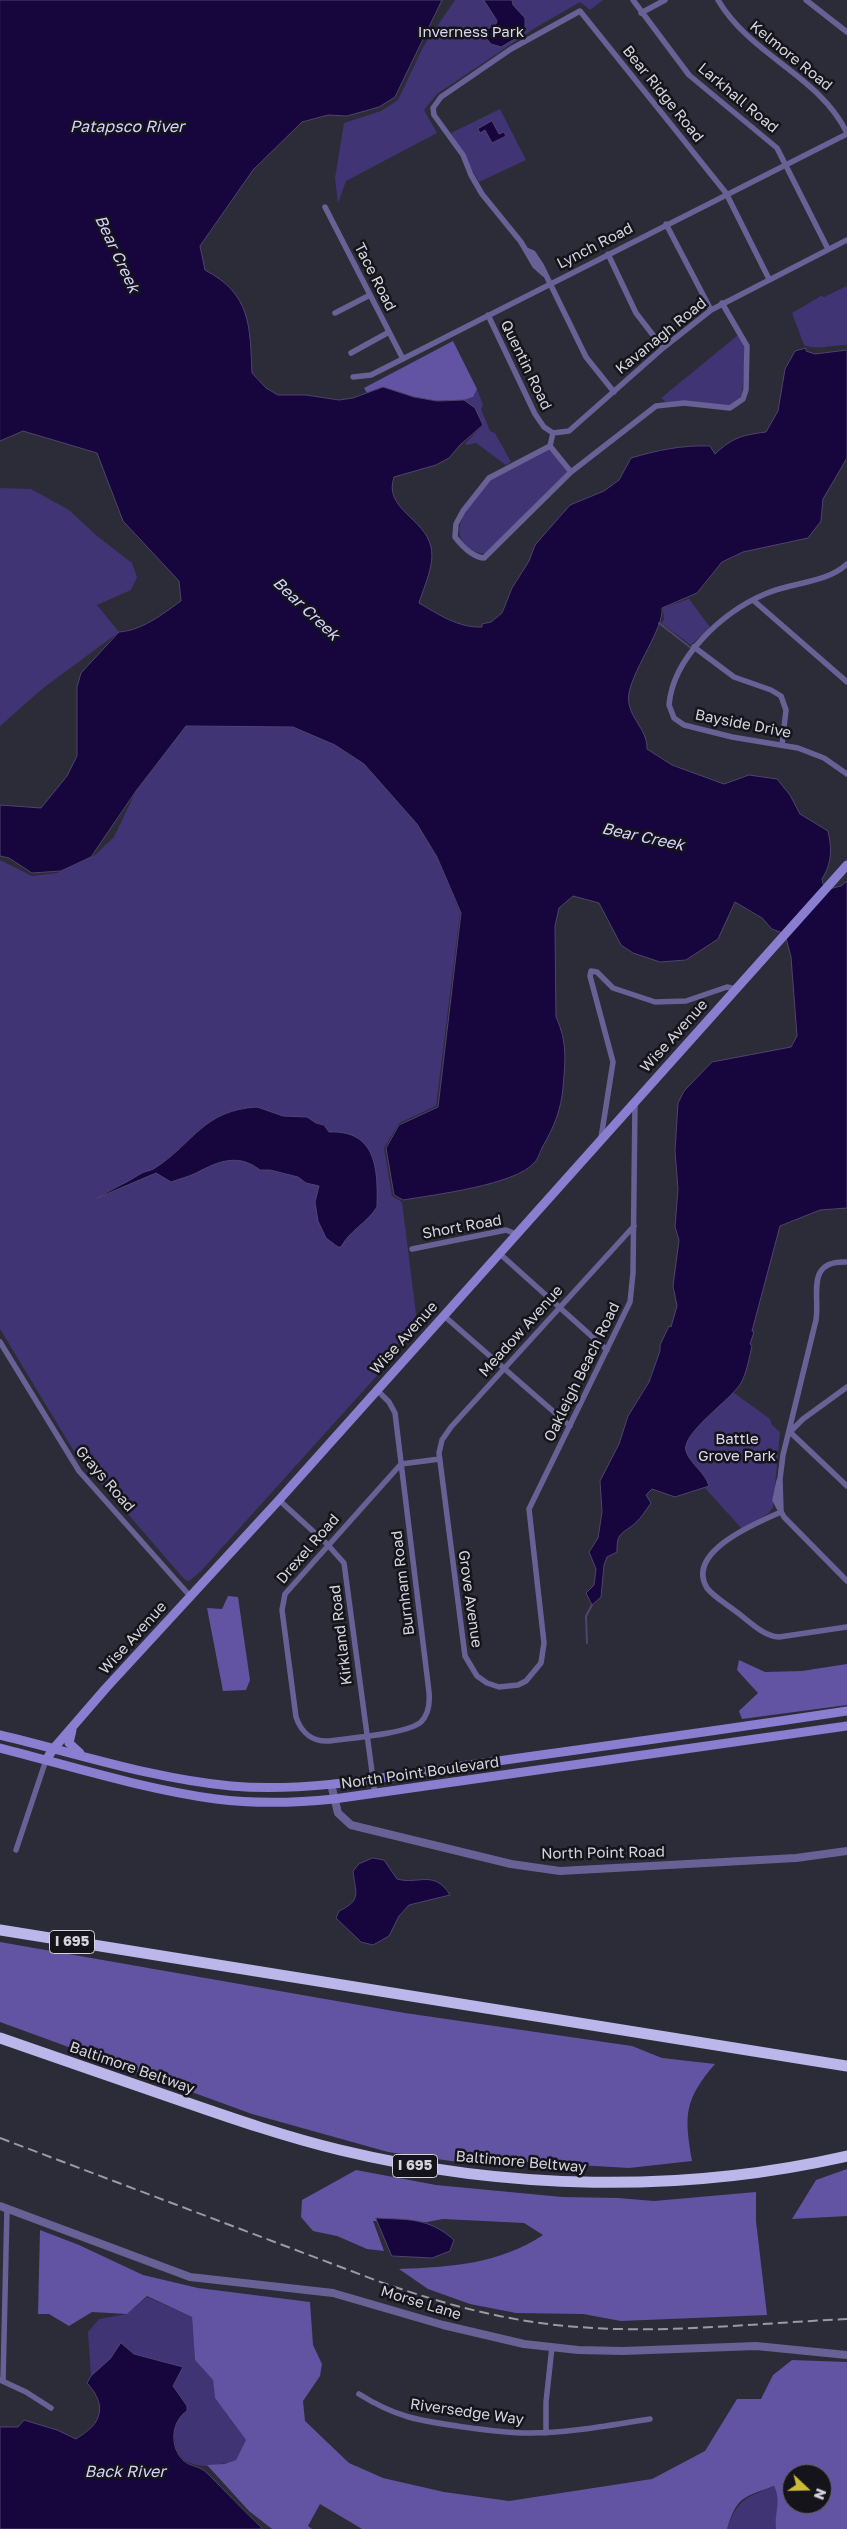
<!DOCTYPE html>
<style>
body{margin:0}
#map{position:relative;width:847px;height:2529px;overflow:hidden;background:#2c2b38;font-family:"Golos Text",sans-serif}
canvas{display:block}
.north{position:absolute;left:782px;top:2464px;width:50px;height:50px;box-sizing:border-box;background:#15141a;border:1px solid #626168;border-radius:50%;rotate:111deg;font-size:14px;font-weight:700;line-height:20px;text-align:center;color:#d5d4dd}
.north::after{content:'';display:block;margin:auto;width:18px;height:22px;background:#cbba39;clip-path:polygon(50% 0,100% 100%,50% 72%,0 100%)}
</style>
<div id="map">
<canvas width="847" height="2529"></canvas>
<div class="north">N</div>
</div>
<script>
const g = document.querySelector('canvas').getContext('2d');
g.lineJoin = 'round';
function paint(path, color) { g.fillStyle = color; g.fill(path, 'evenodd'); }
function trace(path, color, width, dash) { g.strokeStyle = color; g.lineWidth = width; g.lineCap = dash ? 'butt' : 'round'; g.setLineDash(dash || []); g.stroke(path); }
function label(font, color, halo, rows, align = 'center') {
  g.font = font + ' "Golos Text",sans-serif'; g.lineWidth = 5; g.setLineDash([]); g.textBaseline = 'middle'; g.strokeStyle = halo; g.fillStyle = color; for (const [text, x, y, turn = 0] of rows) {
    g.save(); g.translate(x, y); g.rotate((+turn || 0) * Math.PI / 180); g.textAlign = isNaN(turn) ? turn : align; if (halo) g.strokeText(text, 0, 0); g.fillText(text, 0, 0); g.restore();
  }
}
const green = new Path2D(`
 M 455,0 L 603,0 L 590,10 L 580,2 L 535,28 L 437,94 L 424,110 L 437,133 L 346,181 L 338,203 L 335,178 L 344,123 L 381,111 L 398,100 L 423,47 Z
 M 500,109 L 526,160 L 479,182 L 451,133 Z
 M 847,286 L 847,345 C 831,344 819,351 804,345 L 792,313 L 821,296 L 824,297 Z
 M 738,335 L 745,349 L 745,359 L 742,394 L 738,401 L 729,406 L 687,401 L 665,402 L 662,398 L 666,394 Z
 M 477,389 L 483,405 L 481,409 L 490,431 L 495,433 L 511,462 L 506,465 L 476,443 L 467,445 L 465,444 L 483,425 L 464,400 L 473,397 Z
 M 549,448 L 569,472 L 486,554 C 477,554 469,549 463,542 C 449,525 479,489 494,477 C 509,465 532,458 549,448 Z
 M 0,488 L 31,489 L 69,510 L 97,536 L 132,563 L 137,577 L 131,590 L 97,605 L 119,632 L 42,689 L 0,726 Z
 M 689,599 L 710,627 L 691,645 L 661,623 L 664,620 L 663,608 Z
 M 186,726 L 293,727 L 335,745 L 364,764 L 417,824 L 437,857 L 460,913 L 436,1106 L 399,1123 L 384,1148 L 392,1196 L 402,1202 L 418,1330 L 201,1571 L 189,1581 L 185,1580 L 75,1453 L 0,1329 L 0,860 L 32,876 L 57,873 L 95,855 L 114,837 L 136,791 Z
 M 733,1392 L 770,1419 L 772,1425 L 780,1432 L 773,1507 L 769,1513 L 742,1529 L 705,1488 L 709,1486 C 705,1472 690,1463 686,1451 C 682,1436 722,1404 733,1392 Z
 M 147,2297 L 192,2317 L 195,2360 L 213,2380 L 215,2398 L 246,2440 L 236,2460 C 215,2467 180,2473 175,2443 C 175,2438 172,2431 173,2427 C 175,2420 181,2412 182,2402 L 173,2386 L 183,2367 L 134,2354 L 121,2343 L 110,2359 L 91,2376 L 88,2332 L 99,2319 L 127,2314 Z
 M 775,2486 C 786,2507 774,2509 776,2529 L 727,2529 C 738,2499 746,2497 775,2486 Z`);
const forest = new Path2D(`
 M 453,341 L 477,389 L 473,397 L 464,400 L 437,401 L 414,397 L 383,387 L 367,393 L 364,388 Z
 M 228,1596 L 238,1597 L 239,1604 L 250,1680 L 246,1690 L 223,1691 L 207,1608 L 222,1609 Z
 M 739,1660 L 765,1672 L 802,1671 L 847,1664 L 847,1705 L 742,1719 L 739,1711 L 758,1693 L 737,1670 Z
 M 0,1942 L 405,2013 L 632,2046 L 662,2058 L 715,2064 C 684,2100 684,2115 692,2161 L 629,2168 L 527,2162 L 472,2164 L 388,2152 L 252,2114 L 0,2022 Z
 M 847,2169 L 847,2216 L 792,2219 L 816,2180 Z
 M 356,2170 L 436,2185 L 562,2197 L 618,2198 L 654,2201 L 756,2192 L 756,2221 L 767,2315 L 621,2321 L 583,2314 L 516,2313 L 470,2304 L 428,2289 L 399,2269 C 451,2267 499,2264 543,2235 L 524,2223 L 443,2219 L 427,2222 L 373,2221 L 384,2251 L 367,2249 L 337,2236 L 313,2231 L 301,2217 L 302,2200 Z
 M 40,2230 L 79,2245 L 143,2275 L 198,2288 L 310,2302 L 313,2345 L 322,2364 L 320,2376 L 303,2401 L 305,2421 L 349,2463 L 383,2478 L 444,2492 L 509,2501 L 652,2479 L 705,2451 L 737,2399 L 761,2399 L 773,2375 L 792,2360 L 847,2362 L 847,2529 L 776,2529 C 774,2513 782,2501 774,2486 C 744,2497 737,2496 727,2529 L 362,2529 L 320,2504 L 308,2526 L 312,2529 L 272,2529 L 249,2511 L 207,2465 L 224,2464 L 236,2460 L 246,2440 L 215,2398 L 213,2380 L 195,2360 L 192,2317 L 147,2296 L 127,2314 L 92,2312 L 69,2326 L 49,2314 L 38,2314 ZM 792,2474 L 822,2474 L 822,2504 L 792,2504 Z`);
const water = new Path2D(`
 M 0,0 L 442,0 L 395,97 L 379,107 L 347,116 L 328,115 L 302,122 L 253,170 L 200,246 L 205,270 C 251,294 250,326 252,373 L 266,388 L 278,395 L 306,395 L 339,400 L 353,398 L 383,387 L 414,397 L 437,401 L 464,400 L 475,408 L 483,425 L 460,445 L 449,458 L 436,465 L 394,477 C 383,509 425,518 431,547 C 435,565 424,586 419,603 C 438,614 458,628 482,627 L 482,624 L 491,622 L 502,613 L 512,588 L 529,561 L 535,545 L 570,505 L 604,491 L 619,480 L 631,458 C 658,450 682,445 710,446 L 715,454 C 733,437 743,435 766,432 L 778,411 L 785,369 L 795,351 L 806,348 L 806,351 L 815,354 L 847,350 L 847,458 L 823,499 L 821,521 L 808,538 L 743,552 L 722,562 L 697,593 L 662,608 C 664,628 634,667 629,693 C 625,716 648,728 647,749 L 672,765 L 724,784 L 749,775 L 777,779 L 790,795 L 800,814 L 828,831 C 832,849 832,863 822,879 L 823,884 L 829,889 L 841,886 L 847,881 L 847,1208 L 820,1210 L 780,1226 L 752,1331 L 754,1332 L 750,1344 L 752,1346 C 749,1358 747,1372 741,1383 C 731,1400 681,1433 686,1451 C 690,1464 705,1472 709,1486 L 675,1497 L 652,1489 L 646,1495 L 651,1503 C 646,1510 639,1521 632,1526 C 619,1535 617,1535 617,1552 L 607,1557 L 604,1565 L 601,1597 L 592,1605 L 586,1593 L 594,1585 L 596,1569 L 589,1552 L 598,1538 L 602,1512 L 600,1481 L 619,1444 L 628,1416 L 649,1382 L 660,1351 L 660,1345 L 669,1326 L 671,1327 L 677,1306 L 673,1286 L 679,1240 L 675,1227 L 678,1189 L 675,1151 L 678,1103 L 684,1091 L 712,1062 L 791,1047 L 797,1036 L 791,957 L 785,934 L 772,929 L 762,918 L 735,902 L 718,939 L 686,960 L 660,962 L 633,953 L 621,945 L 599,903 L 573,896 L 559,908 L 555,926 L 556,1017 C 568,1043 565,1061 563,1088 C 561,1110 554,1127 543,1146 C 540,1151 539,1158 534,1163 C 515,1185 433,1195 403,1200 L 394,1195 L 386,1148 L 399,1125 L 438,1107 L 461,913 L 437,857 L 417,824 L 364,764 L 335,745 L 293,727 L 186,726 L 136,791 L 91,857 L 61,871 L 32,873 L 9,858 L 0,856 L 0,805 L 41,808 L 67,776 L 77,756 L 77,687 L 81,673 L 119,632 C 143,630 161,615 181,601 L 179,581 L 123,521 L 97,453 L 23,431 L 0,441 Z
 M 484,0 L 512,0 L 513,5 L 525,18 L 525,33 L 501,47 L 491,44 L 486,38 L 488,29 L 496,24 L 497,21 Z
 M 492,121 L 499,134 L 504,132 L 506,136 L 492,143 L 485,130 L 480,133 L 478,129 Z
 M 257,1107 L 283,1116 L 307,1117 L 316,1123 L 324,1125 L 329,1132 C 377,1130 378,1170 377,1207 C 367,1223 350,1230 341,1247 L 338,1247 L 326,1238 L 318,1221 L 315,1202 L 319,1186 L 306,1183 L 298,1177 L 270,1170 L 260,1170 C 238,1153 219,1161 196,1173 C 188,1177 179,1179 171,1182 L 156,1173 L 97,1198 C 111,1189 127,1183 140,1174 C 145,1171 151,1171 155,1168 C 194,1143 203,1110 257,1107 Z
 M 373,1858 L 384,1860 L 397,1879 C 419,1885 434,1869 450,1895 L 409,1905 L 399,1916 L 389,1936 L 373,1945 L 361,1942 L 336,1918 L 339,1911 C 363,1900 355,1892 353,1871 L 359,1864 Z
 M 376,2218 C 408,2220 428,2217 454,2240 L 450,2251 L 432,2258 L 392,2256 Z
 M 121,2343 L 134,2354 L 183,2367 L 173,2386 L 187,2406 L 187,2411 C 171,2421 169,2448 184,2461 C 191,2467 199,2465 208,2474 C 226,2492 244,2511 263,2529 L 0,2529 L 0,2427 L 18,2427 L 24,2420 L 57,2430 L 76,2439 C 82,2435 91,2429 95,2423 C 105,2408 97,2394 87,2383 L 91,2376 L 110,2359 Z`);
const stream = new Path2D(`
 M 659,623 L 691,648
 M 587,1643 L 586,1616 L 592,1605`);
const minor = new Path2D(`
 M 633,0 L 689,75 L 777,148 L 828,249
 M 718,0 C 752,57 819,75 847,133
 M 806,0 L 847,32
 M 641,13 L 665,0
 M 325,207 L 403,359
 M 666,224 L 711,310
 M 526,250 L 533,253 L 541,265 L 586,357 L 614,392
 M 608,254 L 636,313 L 663,348
 M 544,274 L 535,266 L 521,242 L 482,194 L 471,175 L 463,155 L 434,115 L 433,108 L 441,97 L 511,49 L 580,11 L 726,193 L 769,279
 M 335,313 L 370,295
 M 488,315 L 535,414 L 544,427 L 553,433 L 550,446 L 571,472
 M 351,353 L 389,332
 M 353,377 L 371,375 L 847,134
 M 553,433 L 569,431 L 663,348 L 711,310 L 847,240
 M 550,446 L 489,478 L 463,511 L 456,524 L 455,537 C 462,546 473,557 484,558 L 571,472 L 656,406 L 684,403 L 730,408 L 743,399 L 746,390 L 747,346 L 722,303
 M 847,564 C 825,584 791,582 765,594 C 723,612 673,657 669,705 L 674,718 L 684,725 L 732,737 L 798,748 L 824,758 L 847,774
 M 753,600 L 847,682
 M 694,647 L 734,677 L 771,690 L 781,696 L 786,710 L 782,745
 M 601,1138 L 613,1062 L 590,976 L 591,971 L 597,972 L 613,988 L 655,1002 L 686,1001 L 727,987 L 736,989
 M 634,1226 L 451,1427 L 442,1440 L 439,1453 L 465,1656 L 477,1676 L 487,1683 L 499,1687 L 518,1685 L 526,1681 L 541,1663 L 544,1643 L 529,1509 L 630,1302 L 633,1273 L 635,1103
 M 412,1249 L 506,1230 L 516,1234
 M 499,1253 L 607,1350
 M 443,1315 L 570,1426
 M 0,1342 L 79,1471 L 190,1596
 M 376,1389 L 389,1402 L 395,1413 L 429,1692 C 430,1703 429,1714 421,1722 C 407,1734 349,1738 329,1741 C 312,1742 301,1732 296,1717 L 282,1610 L 285,1594 L 401,1464 L 440,1459
 M 790,1432 L 847,1486
 M 790,1432 L 803,1419 L 847,1387
 M 779,1481 L 775,1500 L 784,1517 L 847,1581
 M 279,1500 L 327,1544 L 344,1563 L 375,1794
 M 781,1512 L 780,1479 L 783,1455 L 816,1320 C 820,1295 805,1260 847,1262
 M 781,1512 C 756,1523 685,1552 707,1588 C 713,1596 725,1603 734,1610 C 747,1619 762,1636 779,1637 L 847,1627
 M 16,1850 L 46,1760
 M 0,2380 L 26,2392 L 51,2408
 M 3,2381 L 7,2209
 M 359,2394 C 397,2418 421,2421 464,2427 C 485,2430 507,2433 529,2433 C 570,2433 610,2425 650,2419
 M 546,2433 L 546,2402 L 552,2347`);
const tertiary = new Path2D(`
 M 331,1784 L 338,1813 L 351,1825 L 511,1864 L 560,1871 L 796,1858 L 847,1851
 M 0,2206 L 190,2277 L 333,2293 L 443,2325 L 524,2344 L 578,2350 L 623,2351 L 756,2346 L 847,2355`);
const secondary = new Path2D(`
 M 72,1730 L 69,1743 L 80,1753
 M 0,1735 C 76,1753 153,1779 231,1786 C 313,1793 395,1775 476,1764 C 599,1747 723,1730 847,1711
 M 0,1748 C 71,1766 143,1789 216,1799 C 255,1804 295,1803 334,1799 L 847,1726
 M 46,1760 L 54,1748 L 106,1688 L 279,1500 L 847,865`);
const motorway = new Path2D(`
 M 0,1930 L 847,2066
 M 0,2038 C 61,2059 121,2080 182,2101 C 234,2119 286,2137 340,2150 C 506,2190 681,2194 847,2156`);
const rail = new Path2D(`
 M 0,2138 L 375,2280 C 442,2304 508,2322 578,2327 C 667,2334 758,2323 847,2319`);
const shields = [
 [72,1942,45],
 [415,2166,45]
];
const shieldNames = [
 ["I 695",72,1942],
 ["I 695",415,2166]
];
const parkNames = [
 ["Inverness Park",471,32],
 ["Battle",737,1439],
 ["Grove Park",737,1456]
];
const streetNames = [
 ["Kelmore Road",791,56,39],
 ["Bear Ridge Road",663,94,51],
 ["Larkhall Road",738,98,40],
 ["Lynch Road",595,246,-27],
 ["Tace Road",375,277,63],
 ["Kavanagh Road",661,336,-39],
 ["Quentin Road",526,365,64],
 ["Bayside Drive",743,724,11],
 ["Wise Avenue",674,1036,-48],
 ["Short Road",462,1227,-10],
 ["Meadow Avenue",521,1331,-48],
 ["Wise Avenue",404,1338,-48],
 ["Oakleigh Beach Road",582,1372,-64],
 ["Grays Road",105,1479,49],
 ["Drexel Road",308,1549,-49],
 ["Burnham Road",403,1583,-97],
 ["Grove Avenue",470,1599,82],
 ["Kirkland Road",341,1635,-97],
 ["Wise Avenue",133,1638,-48],
 ["North Point Boulevard",420,1773,-8],
 ["North Point Road",603,1853,-1],
 ["Baltimore Beltway",132,2068,19],
 ["Baltimore Beltway",521,2162,5],
 ["Morse Lane",421,2303,17],
 ["Riversedge Way",467,2412,8]
];
const waterNames = [
 ["Patapsco River",127,127],
 ["Bear Creek",117,254,65],
 ["Bear Creek",306,609,43],
 ["Bear Creek",643,837,12],
 ["Back River",125,2472]
];
paint(green, '#413474');
paint(forest, '#6254a2');
paint(water, '#17053d');
trace(water, '#50436d', 1);
trace(stream, '#50436d', 2);
trace(minor, '#686196', 5.5);
trace(tertiary, '#686196', 8);
trace(secondary, '#8a7ed1', 9);
trace(motorway, '#bcb7ea', 11);
trace(rail, '#9a99a4', 2, [10, 5]);
for (const [x, y, w] of shields) { const box = new Path2D(); box.roundRect(x - w / 2, y - 11.5, w, 23, 4); g.fillStyle = '#15141a'; g.fill(box); trace(box, '#d5d4dd', 1); }
label('bold 14px', '#d5d4dd', null, shieldNames);
label('15px', '#dad8ef', '#15141a', parkNames);
label('15px', '#d5d4dd', '#15141a', streetNames);
label('italic 16px', '#d5d1fd', '#15141a', waterNames);
</script>
